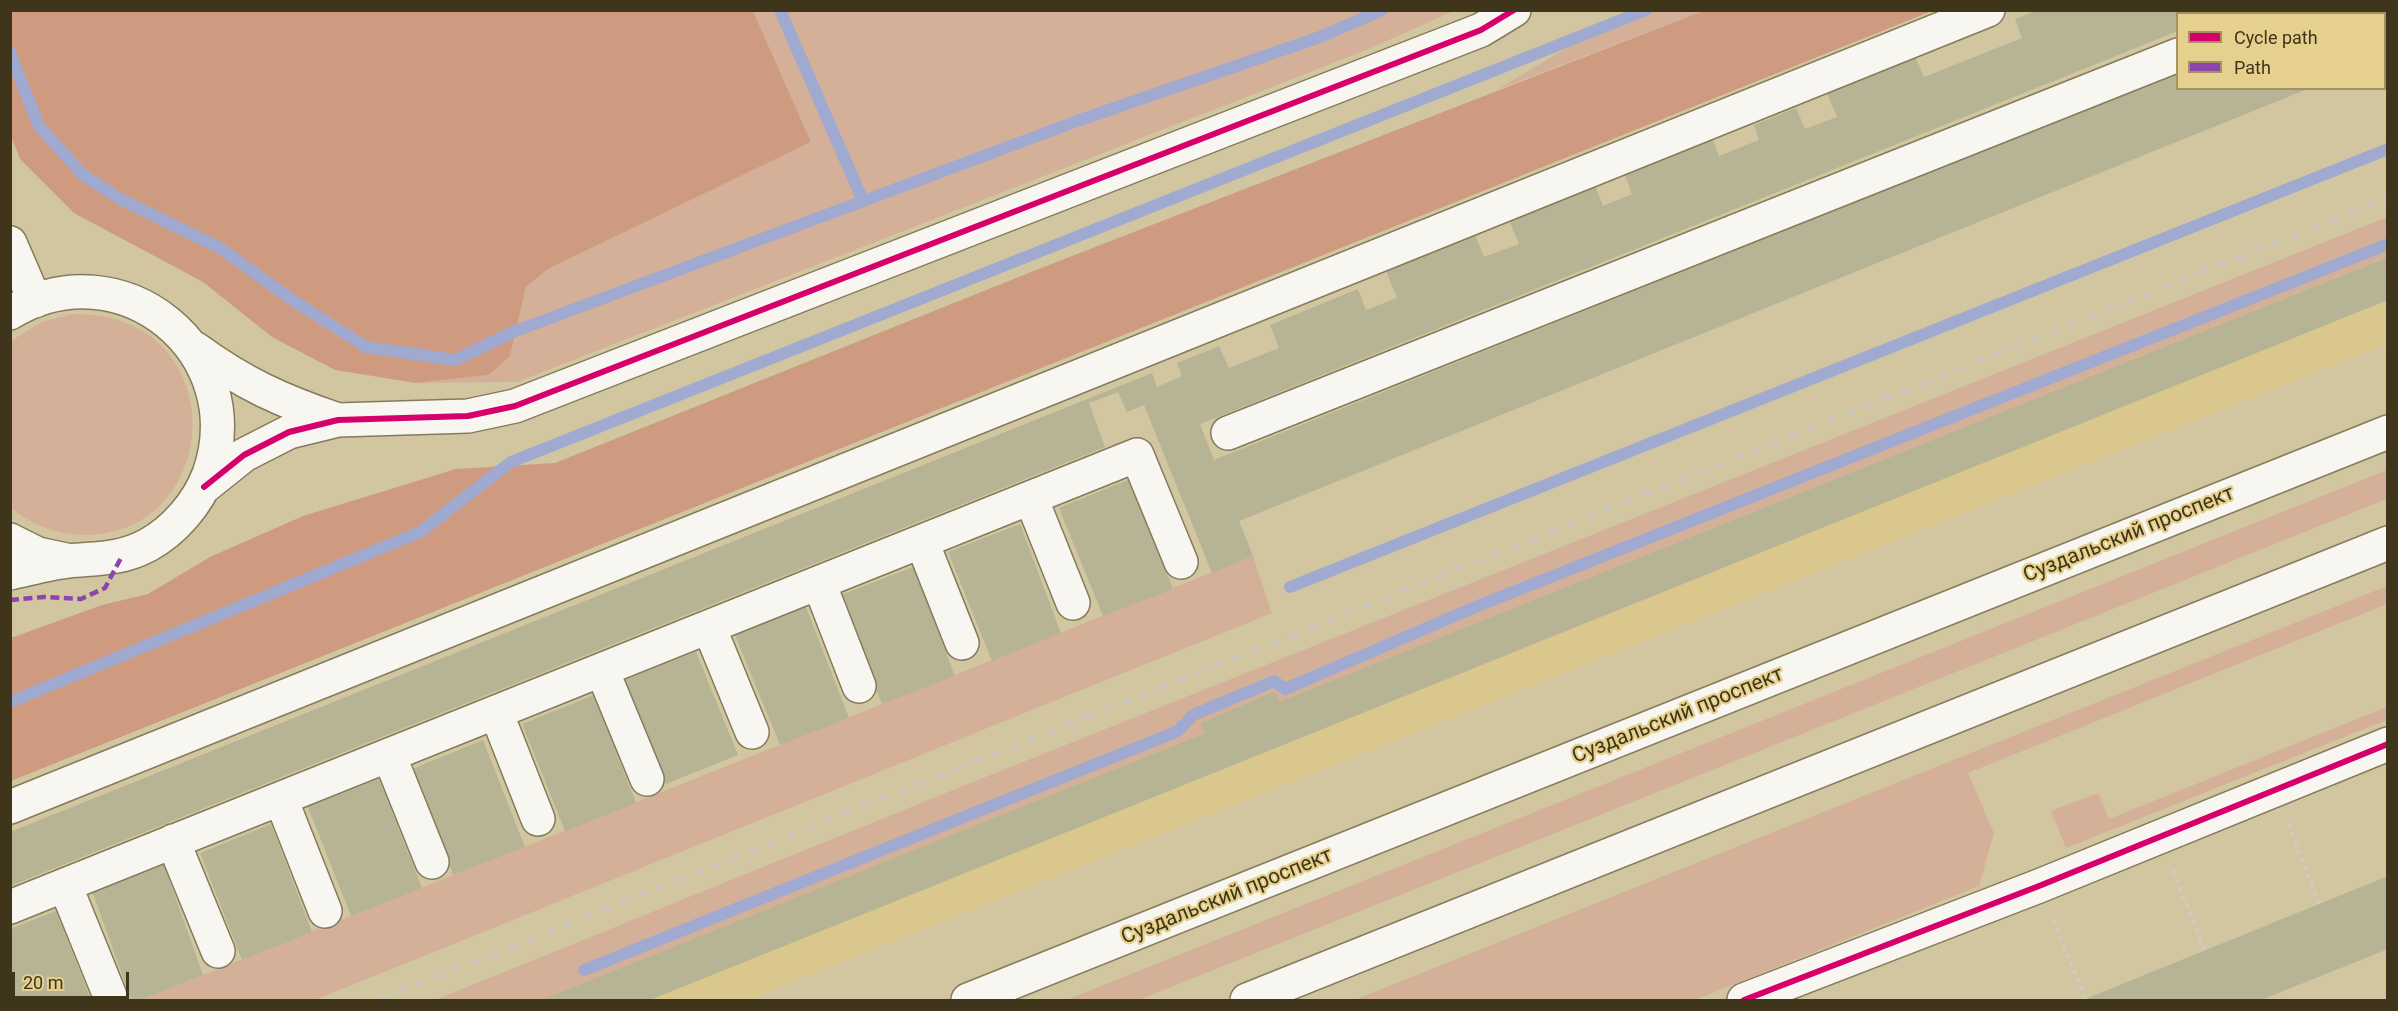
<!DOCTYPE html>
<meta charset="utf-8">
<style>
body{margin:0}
#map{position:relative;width:2398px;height:1011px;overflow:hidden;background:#d2c6a1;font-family:Roboto,sans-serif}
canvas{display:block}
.frame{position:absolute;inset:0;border:12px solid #3e351a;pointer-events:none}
.legend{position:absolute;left:2176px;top:12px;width:210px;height:78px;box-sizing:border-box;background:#e6d08d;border:2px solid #a3925f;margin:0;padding:8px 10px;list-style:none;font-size:18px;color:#3e351a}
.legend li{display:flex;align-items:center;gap:12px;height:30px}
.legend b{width:30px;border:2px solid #a3925f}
.scale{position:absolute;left:12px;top:972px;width:117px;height:27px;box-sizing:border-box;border:3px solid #3e351a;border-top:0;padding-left:8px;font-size:18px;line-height:21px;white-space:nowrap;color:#3e351a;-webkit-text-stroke:4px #e6d08d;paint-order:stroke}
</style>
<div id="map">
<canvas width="2398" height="1011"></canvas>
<div class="frame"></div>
<ul class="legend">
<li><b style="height:8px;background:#d6006c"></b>Cycle path</li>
<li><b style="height:8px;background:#8e44ad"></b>Path</li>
</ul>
<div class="scale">20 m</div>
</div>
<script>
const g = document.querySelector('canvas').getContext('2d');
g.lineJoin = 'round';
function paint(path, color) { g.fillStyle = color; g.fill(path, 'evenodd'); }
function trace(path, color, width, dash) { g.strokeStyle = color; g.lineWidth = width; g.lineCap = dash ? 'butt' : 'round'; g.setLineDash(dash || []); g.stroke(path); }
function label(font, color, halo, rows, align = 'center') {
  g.font = font + ' Roboto,sans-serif'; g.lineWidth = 4.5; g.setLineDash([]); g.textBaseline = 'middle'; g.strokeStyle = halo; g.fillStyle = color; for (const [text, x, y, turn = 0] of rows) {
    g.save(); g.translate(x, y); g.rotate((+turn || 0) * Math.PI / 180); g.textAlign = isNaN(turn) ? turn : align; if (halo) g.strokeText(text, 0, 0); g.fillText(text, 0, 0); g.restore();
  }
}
const built = new Path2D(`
 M 2387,257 L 2387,344 L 747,1000 L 541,1000 L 1204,733 L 1200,723 L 1275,691 L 1279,702 Z`);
const green = new Path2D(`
 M 753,11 L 1454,11 L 1364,51 L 517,382 L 416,383 L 489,375 L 510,356 L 526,287 L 548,269 L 811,142 Z
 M 1629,11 L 1703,11 L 1496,90 Z
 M 2387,217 L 2387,257 L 1279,702 L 1274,691 L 1200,723 L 1205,733 L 541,1000 L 435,1000 L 953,790 Z
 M 72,314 C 234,310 227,533 86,535 C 58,535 32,526 11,508 L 11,341 L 41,322 Z
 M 2387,470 L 2387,499 L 1139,1000 L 1066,1000 Z
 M 1253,556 L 1272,613 L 315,1000 L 140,1000 Z
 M 2387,586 L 2387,604 L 1968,773 L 1994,833 L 1979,886 L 1695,1000 L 1354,1000 Z
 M 2387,707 L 2387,720 L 2066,848 L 2051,811 L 2098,793 L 2109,819 Z`);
const forest = new Path2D(`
 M 10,11 L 753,11 L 811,142 L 548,269 L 526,287 L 510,356 L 489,375 L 416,383 L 335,370 L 272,337 L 203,282 L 74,213 L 20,159 L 11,136 Z
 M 1703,11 L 1932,11 L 11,781 L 11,638 L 102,605 L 148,594 L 210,557 L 303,516 L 456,469 L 555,463 L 1036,270 Z`);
const stream = new Path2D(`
 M 780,10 L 863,201
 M 10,53 L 39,126 L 83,175 L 120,199 L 220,248 L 291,299 L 366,347 L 455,360 L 513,332 L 1080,120 L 1320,37 L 1382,10
 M 1290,587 L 2388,149
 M 10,702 L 420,532 L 511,462 L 1646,10
 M 584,970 L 1178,731 L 1193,715 L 1274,681 L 1285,689 L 1480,605 L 2388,244`);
const building = new Path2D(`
 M 2037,10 L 2229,11 L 2221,14 L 2178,14 L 2178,31 L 1200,424 L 1214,460 L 2178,72 L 2178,88 L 2310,88 L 1239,521 L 1253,556 L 1212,573 L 1144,405 L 1127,412 L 1118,392 L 1089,403 L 1105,447 L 10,886 L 10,832 L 1152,373 L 1157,387 L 1182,376 L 1177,363 L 1219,346 L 1229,368 L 1279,348 L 1270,325 L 1358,289 L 1366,310 L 1397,298 L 1386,271 L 1475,235 L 1484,257 L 1519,244 L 1509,220 L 1595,185 L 1603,206 L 1632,194 L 1623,170 L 1711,135 L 1719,156 L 1759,140 L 1754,125 L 1796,108 L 1805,129 L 1837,117 L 1826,91 L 1915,56 L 1924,77 L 2022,38 L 2015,19 Z
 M 2331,10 L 2388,10 L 2388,57 L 2384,58 L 2384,14 L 2324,14 Z
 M 2388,257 L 2388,300 L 650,1000 L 541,1000 L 1205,733 L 1200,723 L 1275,691 L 1279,702 Z
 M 1130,479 L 1173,589 L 1103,616 L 1059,508 Z
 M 1020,524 L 1061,633 L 992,661 L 948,552 Z
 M 913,567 L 955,676 L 882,704 L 841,595 Z
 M 806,607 L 849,718 L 780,745 L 735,635 Z
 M 696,652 L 738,755 L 666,784 L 625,680 Z
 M 594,695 L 636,803 L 565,831 L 522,724 Z
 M 483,740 L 525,847 L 453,875 L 412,769 Z
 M 379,779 L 422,888 L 351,916 L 308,807 Z
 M 271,824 L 312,932 L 242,960 L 200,853 Z
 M 164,865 L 203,975 L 140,1000 L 131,1000 L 93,893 Z
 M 2388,876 L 2388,949 L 2261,1000 L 2083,1000 Z
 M 56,911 L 91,1000 L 10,1000 L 10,929 Z`);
const path = new Path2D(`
 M 2288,824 L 2319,904
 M 2173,870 L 2205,951
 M 2053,920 L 2086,999`);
const minor = new Path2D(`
 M 2282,14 L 2290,10
 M 10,243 L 35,301
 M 10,313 C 121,245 252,352 209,474 C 198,503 175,530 148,545 C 120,560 98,558 68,561 C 49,563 29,569 10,573
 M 196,349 C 244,384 282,401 338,420
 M 1228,433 L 2178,55
 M 204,487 L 244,455 L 289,432 L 338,420 L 468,416 L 515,406 L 1481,30 L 1514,10
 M 1031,498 L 1073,603
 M 10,540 L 38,554 L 66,560
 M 922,542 L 962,643
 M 819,583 L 859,686
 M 709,627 L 752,732
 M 602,670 L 647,779
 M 496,712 L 538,819
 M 389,755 L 432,862
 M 281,799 L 325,911
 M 10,807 L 1988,10
 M 173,841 L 218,951
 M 65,885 L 110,996
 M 10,907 L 1137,455 L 1181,562
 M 1744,1000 L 2039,886 L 2388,744`);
const major = new Path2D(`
 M 968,1000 L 2388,432
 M 1247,1000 L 2388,543`);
const rail = new Path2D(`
 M 378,1000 L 2388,198`);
const quiet = new Path2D(`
 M 10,600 L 44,597 L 81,599 L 105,588 L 122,556`);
const cycleway = new Path2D(`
 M 204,487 L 244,455 L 289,432 L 338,420 L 468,416 L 515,406 L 1481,30 L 1514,10
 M 1744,1000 L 2039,886 L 2388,744`);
const streetNames = [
 ["Суздальский проспект",2129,535,-22],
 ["Суздальский проспект",1678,716,-22],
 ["Суздальский проспект",1227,897,-22]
];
paint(built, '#dac78d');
paint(green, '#d4b099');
paint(forest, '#ce9b81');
trace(stream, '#a0a9d0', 12);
paint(building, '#b7b395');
trace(minor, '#847b5b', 36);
trace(major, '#847b5b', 36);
trace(path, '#cfcbc0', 4, [4.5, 4.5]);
trace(minor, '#f8f6f1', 33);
trace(major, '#f8f6f1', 33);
trace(rail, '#cac6bb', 4.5, [10, 10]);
trace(quiet, '#8e44ad', 4.5, [9, 4.5]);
trace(cycleway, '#d6006c', 6);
label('21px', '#3e351a', '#e6d08d', streetNames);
</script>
